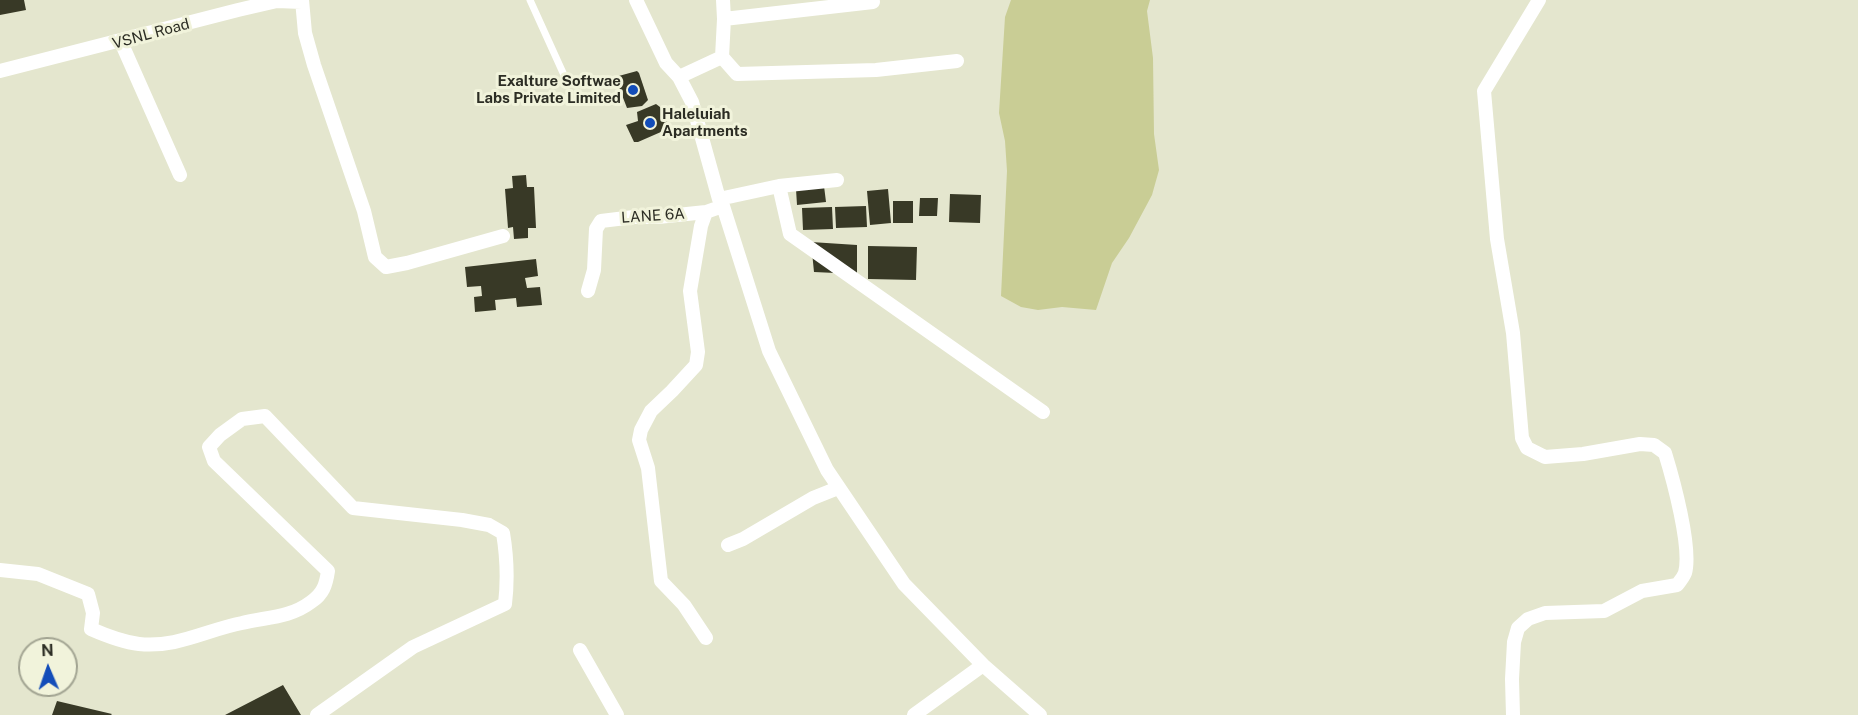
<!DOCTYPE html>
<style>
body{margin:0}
#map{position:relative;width:1858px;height:715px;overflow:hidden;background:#e4e6ce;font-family:"Public Sans",sans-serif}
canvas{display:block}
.north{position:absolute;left:18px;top:637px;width:60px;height:60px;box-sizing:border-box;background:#f1f3db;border:2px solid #a2a492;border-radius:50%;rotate:358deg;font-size:16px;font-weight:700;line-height:24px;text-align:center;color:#2c2d24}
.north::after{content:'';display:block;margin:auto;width:21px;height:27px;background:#134db9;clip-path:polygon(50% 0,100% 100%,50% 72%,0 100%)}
</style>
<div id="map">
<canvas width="1858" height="715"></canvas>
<div class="north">N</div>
</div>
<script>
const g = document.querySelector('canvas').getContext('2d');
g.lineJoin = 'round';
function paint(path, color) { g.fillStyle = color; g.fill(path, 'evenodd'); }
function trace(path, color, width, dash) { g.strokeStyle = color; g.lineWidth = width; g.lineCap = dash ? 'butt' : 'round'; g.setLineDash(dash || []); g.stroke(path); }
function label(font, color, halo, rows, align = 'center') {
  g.font = font + ' "Public Sans",sans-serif'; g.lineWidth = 6; g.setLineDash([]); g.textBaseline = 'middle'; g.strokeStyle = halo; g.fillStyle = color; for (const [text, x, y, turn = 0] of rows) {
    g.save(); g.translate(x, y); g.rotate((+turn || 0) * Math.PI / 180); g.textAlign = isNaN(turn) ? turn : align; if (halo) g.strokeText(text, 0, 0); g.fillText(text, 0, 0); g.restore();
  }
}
const green = new Path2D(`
 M 1011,0 L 1150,0 L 1147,11 L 1153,58 L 1154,134 L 1159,170 L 1152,195 L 1129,238 L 1112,263 L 1096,310 L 1062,307 L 1038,310 L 1021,307 L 1001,296 L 1007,171 L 1005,141 L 999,113 L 1005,17 Z`);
const building = new Path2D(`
 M 0,0 L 24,0 L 26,10 L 0,15 Z
 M 637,71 L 639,73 L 648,100 L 642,106 L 627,108 L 615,77 Z
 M 656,104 L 660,107 L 670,128 L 638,142 L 634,142 L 626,125 L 638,121 L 637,112 Z
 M 526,175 L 527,187 L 534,187 L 536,228 L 528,228 L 528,238 L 514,239 L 513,227 L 508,228 L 505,189 L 513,188 L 512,176 Z
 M 824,186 L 826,202 L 797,205 L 796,189 Z
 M 888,189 L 891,223 L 870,225 L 867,191 Z
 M 950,194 L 981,195 L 980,223 L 949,222 Z
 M 920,198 L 938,198 L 937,216 L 919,216 Z
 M 893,201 L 913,201 L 913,223 L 893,223 Z
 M 866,206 L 867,227 L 836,228 L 835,207 Z
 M 832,207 L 833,229 L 803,230 L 802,208 Z
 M 811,242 L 857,245 L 857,274 L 814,272 Z
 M 868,246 L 917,247 L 916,280 L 868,279 Z
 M 536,259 L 538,276 L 525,278 L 527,288 L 540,287 L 542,305 L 517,307 L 516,298 L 495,300 L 496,310 L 475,312 L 474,297 L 482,296 L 481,286 L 467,287 L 465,267 Z
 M 283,685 L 301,715 L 225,715 Z
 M 57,701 L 112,714 L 111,715 L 52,715 Z`);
const lane = new Path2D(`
 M 530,0 L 564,75`);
const street = new Path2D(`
 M 302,0 L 305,33 L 314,65 L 364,211 L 375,257 L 386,267 L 407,263 L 503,236
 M 636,0 L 666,63 L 679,77 L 692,102 L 719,199 L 723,206 L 769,351 L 827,470 L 904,584 L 983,665 L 1040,715
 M 723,0 L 724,19
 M 121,42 L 180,175
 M 722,57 L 737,74 L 876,70 L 957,61
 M 0,71 L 238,10 L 277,1 L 302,2
 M 679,77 L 722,57 L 724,19 L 873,2
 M 779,186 L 790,234 L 1043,412
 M 719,199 L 779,186 L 837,180
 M 588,291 L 594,270 L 596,229 L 601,221 L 634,217 L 658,217 L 706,212
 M 728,545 L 743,539 L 813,498 L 838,488
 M 0,570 L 38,574 L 88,594 L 93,613 L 91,629 C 107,636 122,642 139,644 C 177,648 206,630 242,623 C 266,617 290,618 311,602 C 323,594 326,585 328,571 L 214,461 L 209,447 L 220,435 L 242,419 L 265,416 L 353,508 L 462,520 L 489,525 L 503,533 C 507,557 508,579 505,604 L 413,647 L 317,715
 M 706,638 L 684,605 L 661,581 L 648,468 L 639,440 L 641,430 L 651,411 L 672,391 L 696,365 L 698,352 L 690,291 L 701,226 L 706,212 L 723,206
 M 580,650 L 617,715
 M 914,715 L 983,665
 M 1513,715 L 1512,679 L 1514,642 L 1518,628 L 1528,619 L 1545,613 L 1604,611 L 1642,591 L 1677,585 C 1680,581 1683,578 1685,573 C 1692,548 1673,479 1665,453 L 1654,445 L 1640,444 L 1583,454 L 1545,457 L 1527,448 L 1522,438 L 1513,333 L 1497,239 L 1484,91 L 1539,0`);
const markers = [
 [633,90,6,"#134db9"],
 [650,123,6,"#134db9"]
];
const streetNames = [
 ["VSNL Road",151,34,-15],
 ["LANE 6A",653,216,-4]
];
const poiNames = [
 ["Exalture Softwae",621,81],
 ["Labs Private Limited",621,98],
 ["Haleluiah",662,114,"left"],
 ["Apartments",662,131,"left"]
];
paint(green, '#c9cd95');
paint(building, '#383926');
trace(lane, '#fff', 7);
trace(street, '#fff', 14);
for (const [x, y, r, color] of markers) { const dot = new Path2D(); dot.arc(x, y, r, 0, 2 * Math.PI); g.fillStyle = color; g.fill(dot); trace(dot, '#f1f3db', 2); }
label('15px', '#2c2d24', '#f1f3db', streetNames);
label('bold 15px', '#2c2d24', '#f1f3db', poiNames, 'right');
</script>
